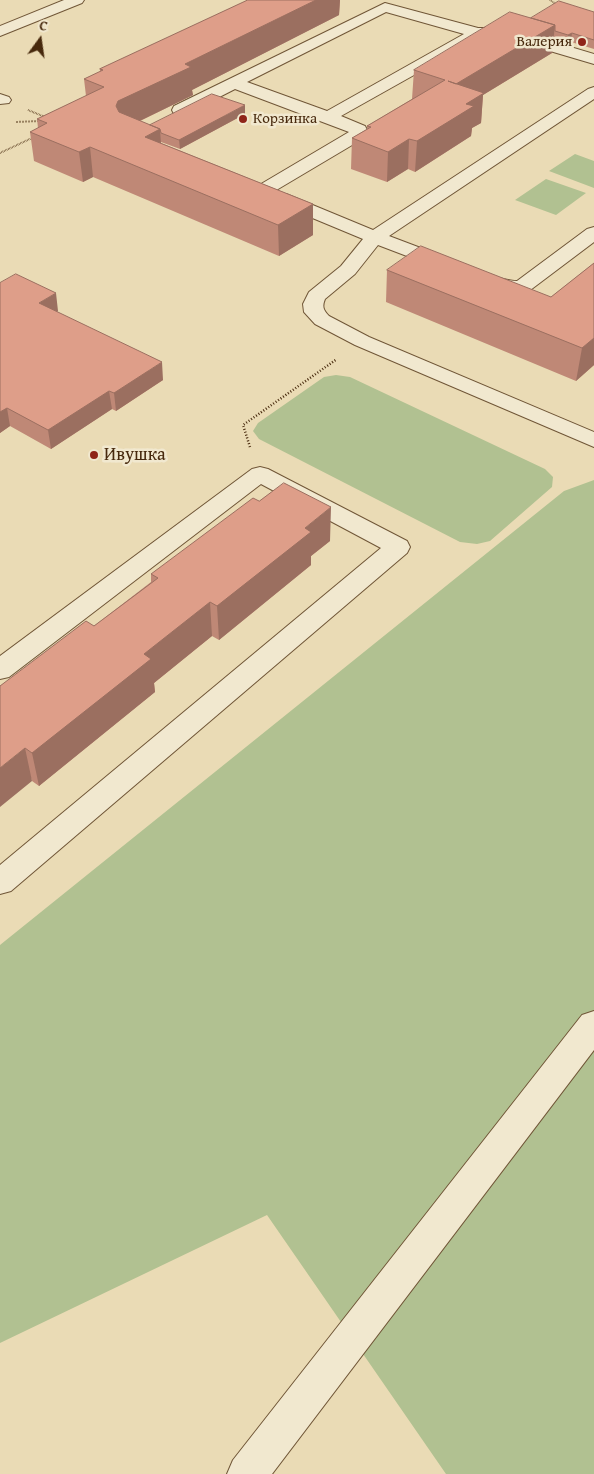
<!DOCTYPE html>
<meta charset="utf-8">
<style>
body{margin:0}
#map{position:relative;width:594px;height:1474px;overflow:hidden;background:#eadbb5;font-family:"Gentium Book Plus",serif}
canvas{display:block}
.north{position:absolute;left:15px;top:15px;width:50px;height:50px;-webkit-text-stroke:4px #f1e8cf;paint-order:stroke;rotate:14deg;font-size:14px;font-weight:700;line-height:20px;text-align:center;color:#47290d}
.north::after{content:'';display:block;margin:auto;width:18px;height:22px;background:#47290d;clip-path:polygon(50% 0,100% 100%,50% 72%,0 100%)}
</style>
<div id="map">
<canvas width="594" height="1474"></canvas>
<div class="north">С</div>
</div>
<script>
const g = document.querySelector('canvas').getContext('2d');
g.lineJoin = 'round';
function paint(path, color) { g.fillStyle = color; g.fill(path, 'evenodd'); }
function trace(path, color, width, dash) { g.strokeStyle = color; g.lineWidth = width; g.lineCap = dash ? 'butt' : 'round'; g.setLineDash(dash || []); g.stroke(path); }
function label(font, color, halo, rows, align = 'center') {
  g.font = font + ' "Gentium Book Plus",serif'; g.lineWidth = 5; g.setLineDash([]); g.textBaseline = 'middle'; g.strokeStyle = halo; g.fillStyle = color; for (const [text, x, y, turn = 0] of rows) {
    g.save(); g.translate(x, y); g.rotate((+turn || 0) * Math.PI / 180); g.textAlign = isNaN(turn) ? turn : align; if (halo) g.strokeText(text, 0, 0); g.fillText(text, 0, 0); g.restore();
  }
}
const green = new Path2D(`
 M 575,154 L 594,161 L 594,188 L 549,171 Z
 M 546,179 L 586,193 L 556,215 L 515,200 Z
 M 336,375 L 350,377 L 545,469 L 553,477 L 552,487 L 490,541 L 477,544 L 460,542 L 259,439 L 253,431 L 258,423 L 324,377 Z
 M 594,480 L 594,1474 L 446,1474 L 267,1215 L 0,1343 L 0,945 L 564,491 Z`);
const pathFar1 = new Path2D(`
 M 550,0 L 557,5
 M 28,110 L 45,117
 M 16,122 L 39,121
 M 0,153 L 32,138`);
const path = new Path2D(`
 M 250,447 L 243,425 L 337,359`);
const minor = new Path2D(`
 M 64,0 L 84,0 L 82,3 L 0,36 L 0,26 Z
 M 385,3 L 478,28 L 507,28 L 594,54 L 594,64 L 506,38 L 480,38 L 341,116 L 365,126 L 367,130 L 364,138 L 268,195 L 256,195 L 253,191 L 256,187 L 349,132 L 235,89 L 186,114 L 174,114 L 172,110 L 174,106 ZM 386,12 L 464,34 L 327,111 L 247,82 Z
 M 594,87 L 594,99 L 389,236 L 455,261 L 458,265 L 455,269 L 441,269 L 378,245 L 355,274 L 325,299 C 322,306 323,310 329,316 L 369,337 L 594,432 L 594,447 L 355,345 L 315,324 L 304,312 L 303,304 L 309,292 L 341,266 L 363,239 L 274,202 L 271,198 L 274,194 L 286,194 L 373,230 L 588,89 Z
 M 0,94 L 9,97 L 11,100 L 9,103 L 0,104 Z
 M 594,227 L 594,242 L 529,291 L 505,293 L 481,285 L 478,281 L 481,277 C 493,274 505,281 517,281 L 587,229 Z
 M 260,467 L 268,469 L 407,541 L 410,547 L 407,553 L 11,891 L 0,894 L 0,865 L 381,548 L 261,484 L 9,677 L 0,679 L 0,656 L 252,469 Z
 M 594,1011 L 594,1050 L 272,1474 L 227,1474 L 233,1460 L 582,1015 Z`);
const wall = new Path2D(`
 M 248,0 L 340,0 L 339,15 L 192,90 L 193,95 L 140,121 L 150,125 L 245,114 L 180,149 L 161,142 L 161,143 L 313,204 L 313,235 L 279,256 L 93,177 L 83,182 L 34,161 L 30,132 L 38,128 L 37,119 L 86,96 L 84,79 L 100,72 L 100,69 Z
 M 594,12 L 594,49 L 571,42 L 567,44 L 554,40 L 552,53 L 483,95 L 481,123 L 472,128 L 471,136 L 415,172 L 408,169 L 387,182 L 351,169 L 352,138 L 367,129 L 367,126 L 412,99 L 414,70 L 531,18 Z
 M 594,263 L 594,365 L 576,381 L 386,302 L 387,270 L 551,297 Z
 M 0,283 L 58,311 L 57,312 L 163,380 L 116,411 L 112,409 L 51,449 L 10,426 L 0,433 Z
 M 330,541 L 311,556 L 311,565 L 219,640 L 212,636 L 154,683 L 155,692 L 39,786 L 32,781 L 0,686 L 94,626 L 151,582 L 151,574 Z`);
const shadedWall = new Path2D(`
 M 316,0 L 340,0 L 339,15 L 192,90 L 193,95 L 121,130 L 116,106 L 118,101 L 185,64 Z
 M 555,25 L 552,53 L 483,95 L 481,123 L 472,128 L 471,136 L 415,172 L 417,141 L 456,84 Z
 M 572,33 L 571,42 L 567,44 L 568,35 Z
 M 245,105 L 245,114 L 180,149 L 179,140 Z
 M 160,129 L 162,159 L 145,137 Z
 M 409,139 L 408,169 L 387,182 L 388,152 Z
 M 90,147 L 93,177 L 83,182 L 79,152 Z
 M 313,204 L 313,235 L 279,256 L 278,225 Z
 M 56,293 L 58,311 L 42,321 L 39,303 Z
 M 594,338 L 594,365 L 576,381 L 582,348 Z
 M 162,362 L 163,380 L 116,411 L 114,393 Z
 M 109,391 L 112,409 L 51,449 L 48,430 Z
 M 7,408 L 10,426 L 0,433 L 0,412 Z
 M 331,507 L 330,541 L 311,556 L 311,565 L 219,640 L 217,606 L 305,528 Z
 M 210,602 L 212,636 L 154,683 L 155,692 L 39,786 L 32,753 L 144,654 Z
 M 25,748 L 32,781 L 0,807 L 0,768 Z`);
const building = new Path2D(`
 M 248,0 L 316,0 L 185,64 L 191,67 L 118,101 L 116,106 L 119,112 L 160,129 L 145,137 L 313,204 L 278,225 L 90,147 L 79,152 L 30,132 L 47,123 L 37,119 L 104,87 L 84,79 L 103,70 L 100,69 Z
 M 559,1 L 594,12 L 594,40 L 572,33 L 568,35 L 555,31 L 555,25 L 531,18 Z
 M 510,12 L 555,25 L 456,84 L 448,81 L 484,93 L 466,104 L 474,106 L 417,141 L 409,139 L 388,152 L 352,138 L 371,127 L 367,126 L 445,80 L 414,70 Z
 M 212,94 L 245,105 L 179,140 L 161,133 L 160,129 L 150,125 Z
 M 421,246 L 551,297 L 594,263 L 594,338 L 582,348 L 387,270 Z
 M 16,274 L 56,293 L 39,303 L 162,362 L 114,393 L 109,391 L 48,430 L 7,408 L 0,412 L 0,283 Z
 M 284,483 L 331,507 L 305,528 L 311,532 L 217,606 L 210,602 L 144,654 L 151,659 L 32,753 L 25,748 L 0,768 L 0,686 L 86,621 L 94,626 L 158,578 L 151,574 L 253,498 L 259,501 Z`);
const markers = [
 [582,42,5,"#8f2418"],
 [243,119,5,"#8f2418"],
 [94,455,5,"#8f2418"]
];
const farPoinames = [
 ["Валерия",572,42],
 ["Корзинка",253,119,"left"]
];
const poiNames = [
 ["Ивушка",104,455]
];
paint(green, '#b1c191');
trace(minor, '#705637', 2);
trace(pathFar1, '#47290d', 2, [0.5, 1]);
trace(path, '#47290d', 2.5, [1, 2]);
paint(minor, '#f1e8cf');
paint(wall, '#bf8876');
paint(shadedWall, '#9b6f60');
paint(building, '#de9e89');
trace(building, '#9b6f60', 1);
for (const [x, y, r, color] of markers) { const dot = new Path2D(); dot.arc(x, y, r, 0, 2 * Math.PI); g.fillStyle = color; g.fill(dot); trace(dot, '#f1e8cf', 2); }
label('15px', '#47290d', '#f1e8cf', farPoinames, 'right');
label('18px', '#47290d', '#f1e8cf', poiNames, 'left');
</script>
